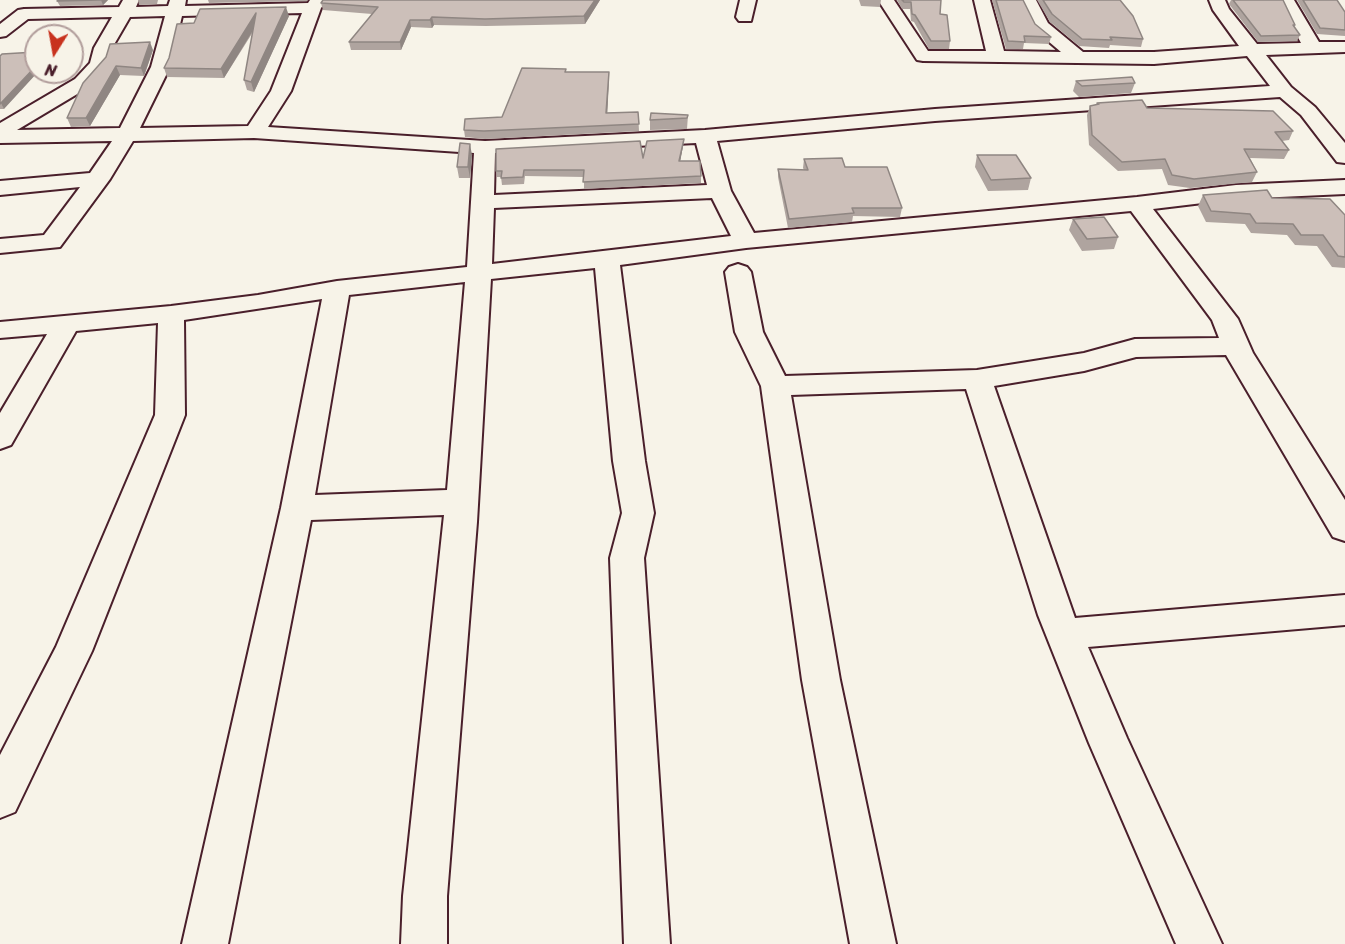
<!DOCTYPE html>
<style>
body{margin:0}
#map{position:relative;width:1345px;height:944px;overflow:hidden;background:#f7f3e8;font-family:Sriracha,sans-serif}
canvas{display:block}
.north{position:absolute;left:24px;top:24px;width:60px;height:60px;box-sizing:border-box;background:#f7f3e8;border:2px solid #b29e9c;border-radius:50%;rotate:191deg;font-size:16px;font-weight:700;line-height:24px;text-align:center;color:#4a1f2b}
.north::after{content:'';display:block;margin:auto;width:21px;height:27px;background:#c8321e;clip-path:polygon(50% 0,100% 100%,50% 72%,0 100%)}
</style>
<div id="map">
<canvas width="1345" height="944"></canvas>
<div class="north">N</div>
</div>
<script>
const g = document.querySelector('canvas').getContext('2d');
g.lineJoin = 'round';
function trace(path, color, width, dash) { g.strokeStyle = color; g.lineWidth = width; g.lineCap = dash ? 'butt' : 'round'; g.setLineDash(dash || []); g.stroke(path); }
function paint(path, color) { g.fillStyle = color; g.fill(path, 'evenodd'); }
const minor = new Path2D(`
 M 123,0 L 139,0 L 136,7 L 168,6 L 170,0 L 186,0 L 185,6 L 308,3 L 310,0 L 327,0 L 321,8 L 291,91 L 268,127 L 485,141 L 705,130 L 935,109 L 1270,86 L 1247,56 L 1154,64 L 923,61 L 917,60 L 878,0 L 894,0 L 928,51 L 986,51 L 974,0 L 990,0 L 1004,51 L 1061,52 L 1035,30 L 1020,0 L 1036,0 L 1048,23 L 1083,52 L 1154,52 L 1239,46 L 1213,10 L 1209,0 L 1225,0 L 1229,9 L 1257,44 L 1301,43 L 1278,0 L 1294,0 L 1319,42 L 1345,42 L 1345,52 L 1266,55 L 1291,87 L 1315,107 L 1345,143 L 1345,163 L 1337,162 L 1301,115 L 1280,97 L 935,121 L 717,141 L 731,191 L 754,233 L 1137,197 L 1236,185 L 1345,180 L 1345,194 L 1236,199 L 1153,209 L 1238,319 L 1253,353 L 1345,500 L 1345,541 L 1333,537 L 1226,355 L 1136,357 L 1084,371 L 994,386 L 1075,618 L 1345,595 L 1345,625 L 1088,647 L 1127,738 L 1222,944 L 1176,944 L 1089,743 L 1038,615 L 966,389 L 791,395 L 840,680 L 896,944 L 850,944 L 802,680 L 761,386 L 735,332 L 725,272 L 729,267 L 738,264 L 747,267 L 751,272 L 763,332 L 785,376 L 977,370 L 1084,353 L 1135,339 L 1219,338 L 1212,320 L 1131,211 L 746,248 L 620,265 L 645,461 L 654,513 L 644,558 L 670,944 L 624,944 L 610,558 L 622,513 L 613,461 L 595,268 L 491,279 L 477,522 L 447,896 L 447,944 L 401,944 L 403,896 L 444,515 L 311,520 L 228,944 L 182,944 L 281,508 L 322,299 L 184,320 L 185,415 L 92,651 L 15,812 L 0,818 L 0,755 L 56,647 L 155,415 L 158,323 L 76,331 L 11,445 L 0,449 L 0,413 L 47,334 L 0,338 L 0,322 L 171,306 L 258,295 L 337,281 L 467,267 L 474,153 L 254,138 L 133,141 L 110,179 L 60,247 L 0,253 L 0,239 L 44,235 L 80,187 L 0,195 L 0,181 L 90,173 L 112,141 L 0,143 L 0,123 L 75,79 L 90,63 L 94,48 L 112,17 L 28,19 L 6,36 L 0,37 L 0,24 L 18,10 L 24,9 L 119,7 ZM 302,13 L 271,91 L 248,126 L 140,128 L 170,67 L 182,16 ZM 165,16 L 151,67 L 120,128 L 17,130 L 89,87 L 108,64 L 112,48 L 130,17 ZM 696,143 L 707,185 L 494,195 L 495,153 ZM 712,198 L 731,236 L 492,264 L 494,208 ZM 465,282 L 447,490 L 315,495 L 349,295 Z
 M 740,0 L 756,0 L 751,21 L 739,21 L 736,17 Z`);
const wall = new Path2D(`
 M 108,0 L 103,5 L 60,6 L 57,1 Z
 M 138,0 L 158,0 L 157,4 L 139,5 Z
 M 208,0 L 308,0 L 307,1 L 209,3 Z
 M 323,0 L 600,0 L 585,24 L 486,26 L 434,25 L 432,28 L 411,27 L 401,50 L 351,50 L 349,42 L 372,14 L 323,10 L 321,3 Z
 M 859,0 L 881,0 L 880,7 L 861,6 Z
 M 897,0 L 941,0 L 940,14 L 950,41 L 949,49 L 929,49 L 914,22 L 911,21 L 910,9 L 902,9 Z
 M 992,0 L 1023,0 L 1035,24 L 1051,37 L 1049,44 L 1024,43 L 1023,49 L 1006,49 Z
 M 1037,0 L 1120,0 L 1143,39 L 1141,47 L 1110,45 L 1109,48 L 1079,46 L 1050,22 Z
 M 1231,0 L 1283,0 L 1295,25 L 1294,27 L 1300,35 L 1297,41 L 1258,42 L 1229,4 Z
 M 1297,0 L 1337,0 L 1345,12 L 1345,36 L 1317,34 Z
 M 289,16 L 254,92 L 247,90 L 244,80 L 253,32 L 224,78 L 167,77 L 164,68 L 194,23 Z
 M 153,50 L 144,76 L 120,75 L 90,126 L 71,127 L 67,118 L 106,57 Z
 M 0,56 L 4,109 L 0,109 Z
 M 566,69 L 566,72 L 609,72 L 607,113 L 638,112 L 639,131 L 485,139 L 465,137 L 464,130 L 502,117 Z
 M 1076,81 L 1135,83 L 1131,93 L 1079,97 L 1073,91 Z
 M 1097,103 L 1147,108 L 1293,131 L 1289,140 L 1282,141 L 1289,150 L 1284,159 L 1250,158 L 1257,172 L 1252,182 L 1190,188 L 1168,185 L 1162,169 L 1118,171 L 1089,145 L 1087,115 L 1090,106 L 1097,105 Z
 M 688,115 L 687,129 L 650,130 L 650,120 Z
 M 683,146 L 680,161 L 701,176 L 701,183 L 584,189 L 584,177 L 525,176 L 524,184 L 502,185 L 501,177 L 497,177 L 496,171 L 643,158 Z
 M 472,155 L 470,178 L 459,178 L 457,167 Z
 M 977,155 L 1031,178 L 1028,190 L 988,191 L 975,167 Z
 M 804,159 L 845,167 L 902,208 L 900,217 L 853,216 L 852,222 L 788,228 L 778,177 L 778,169 L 804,170 L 803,168 Z
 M 1203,195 L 1272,198 L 1345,215 L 1345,268 L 1332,267 L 1317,246 L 1295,245 L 1287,235 L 1251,233 L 1245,224 L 1206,222 L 1198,206 Z
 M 1073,219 L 1118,237 L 1114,249 L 1082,251 L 1069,230 Z`);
const shadedWall = new Path2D(`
 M 101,0 L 108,0 L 103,5 Z
 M 595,0 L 600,0 L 585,24 L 584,16 Z
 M 286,7 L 289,16 L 254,92 L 251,82 Z
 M 256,13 L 258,22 L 224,78 L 221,69 Z
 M 432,17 L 434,25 L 432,28 L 430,20 Z
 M 410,20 L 411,27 L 401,50 L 400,42 Z
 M 150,42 L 153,50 L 144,76 L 141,68 Z
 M 36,66 L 36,72 L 38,72 L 4,109 L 1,103 Z
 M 116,66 L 120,75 L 90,126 L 86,118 Z
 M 609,72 L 609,79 L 607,120 L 606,113 Z
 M 684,139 L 683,146 L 679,168 L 679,161 Z
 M 470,144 L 472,155 L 470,178 L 468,167 Z`);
const building = new Path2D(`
 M 59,0 L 101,0 L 57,1 Z
 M 323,0 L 595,0 L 584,16 L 485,19 L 432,17 L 430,20 L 410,20 L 400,42 L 349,42 L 378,7 L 321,3 Z
 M 902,0 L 941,0 L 940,14 L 947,15 L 950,41 L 931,41 L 915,15 L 912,14 L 911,2 L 904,2 Z
 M 996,0 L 1023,0 L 1035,24 L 1051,37 L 1024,36 L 1025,42 L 1008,41 Z
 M 1043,0 L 1120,0 L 1133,16 L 1143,39 L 1110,37 L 1112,40 L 1082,39 L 1052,14 Z
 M 1233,0 L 1283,0 L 1295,25 L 1293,25 L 1300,35 L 1261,36 Z
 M 1303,0 L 1337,0 L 1345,12 L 1345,30 L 1320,28 Z
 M 286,7 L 251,82 L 244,80 L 256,13 L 221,69 L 164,68 L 169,58 L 177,24 L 194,23 L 200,9 Z
 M 150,42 L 141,68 L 116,66 L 86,118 L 67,118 L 83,83 L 106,57 L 110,44 Z
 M 36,52 L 36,66 L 1,103 L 0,104 L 0,56 L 2,54 Z
 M 522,68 L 566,69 L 565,72 L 609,72 L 606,113 L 638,112 L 639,124 L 484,131 L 464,130 L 465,119 L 502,117 Z
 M 1132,77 L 1135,83 L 1082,86 L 1076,81 Z
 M 1142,100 L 1147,108 L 1273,111 L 1293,131 L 1275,132 L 1289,150 L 1244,149 L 1257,172 L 1194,179 L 1172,175 L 1165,159 L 1122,162 L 1092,135 L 1090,106 L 1099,104 L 1097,103 Z
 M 651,113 L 688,115 L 687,118 L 650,120 Z
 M 684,139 L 679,161 L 700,161 L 701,176 L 583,182 L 584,170 L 524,170 L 523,177 L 501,178 L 502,171 L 496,171 L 496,149 L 640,141 L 643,158 L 647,141 Z
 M 460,143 L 470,144 L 468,167 L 457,167 Z
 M 977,155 L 1016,155 L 1031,178 L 991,180 Z
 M 842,158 L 845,167 L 887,167 L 902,208 L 852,208 L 854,213 L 789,219 L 778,169 L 808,170 L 804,159 Z
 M 1267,190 L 1272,198 L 1330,199 L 1345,215 L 1345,257 L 1338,256 L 1323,235 L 1301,235 L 1293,224 L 1256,223 L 1250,214 L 1211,211 L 1203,195 Z
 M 1104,217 L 1118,237 L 1087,239 L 1073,219 Z`);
trace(minor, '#4a1f2b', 4);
paint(minor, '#f7f3e8');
paint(wall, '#afa49f');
paint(shadedWall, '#8f8682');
paint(building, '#ccbfb9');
trace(building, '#8f8682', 1.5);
</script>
